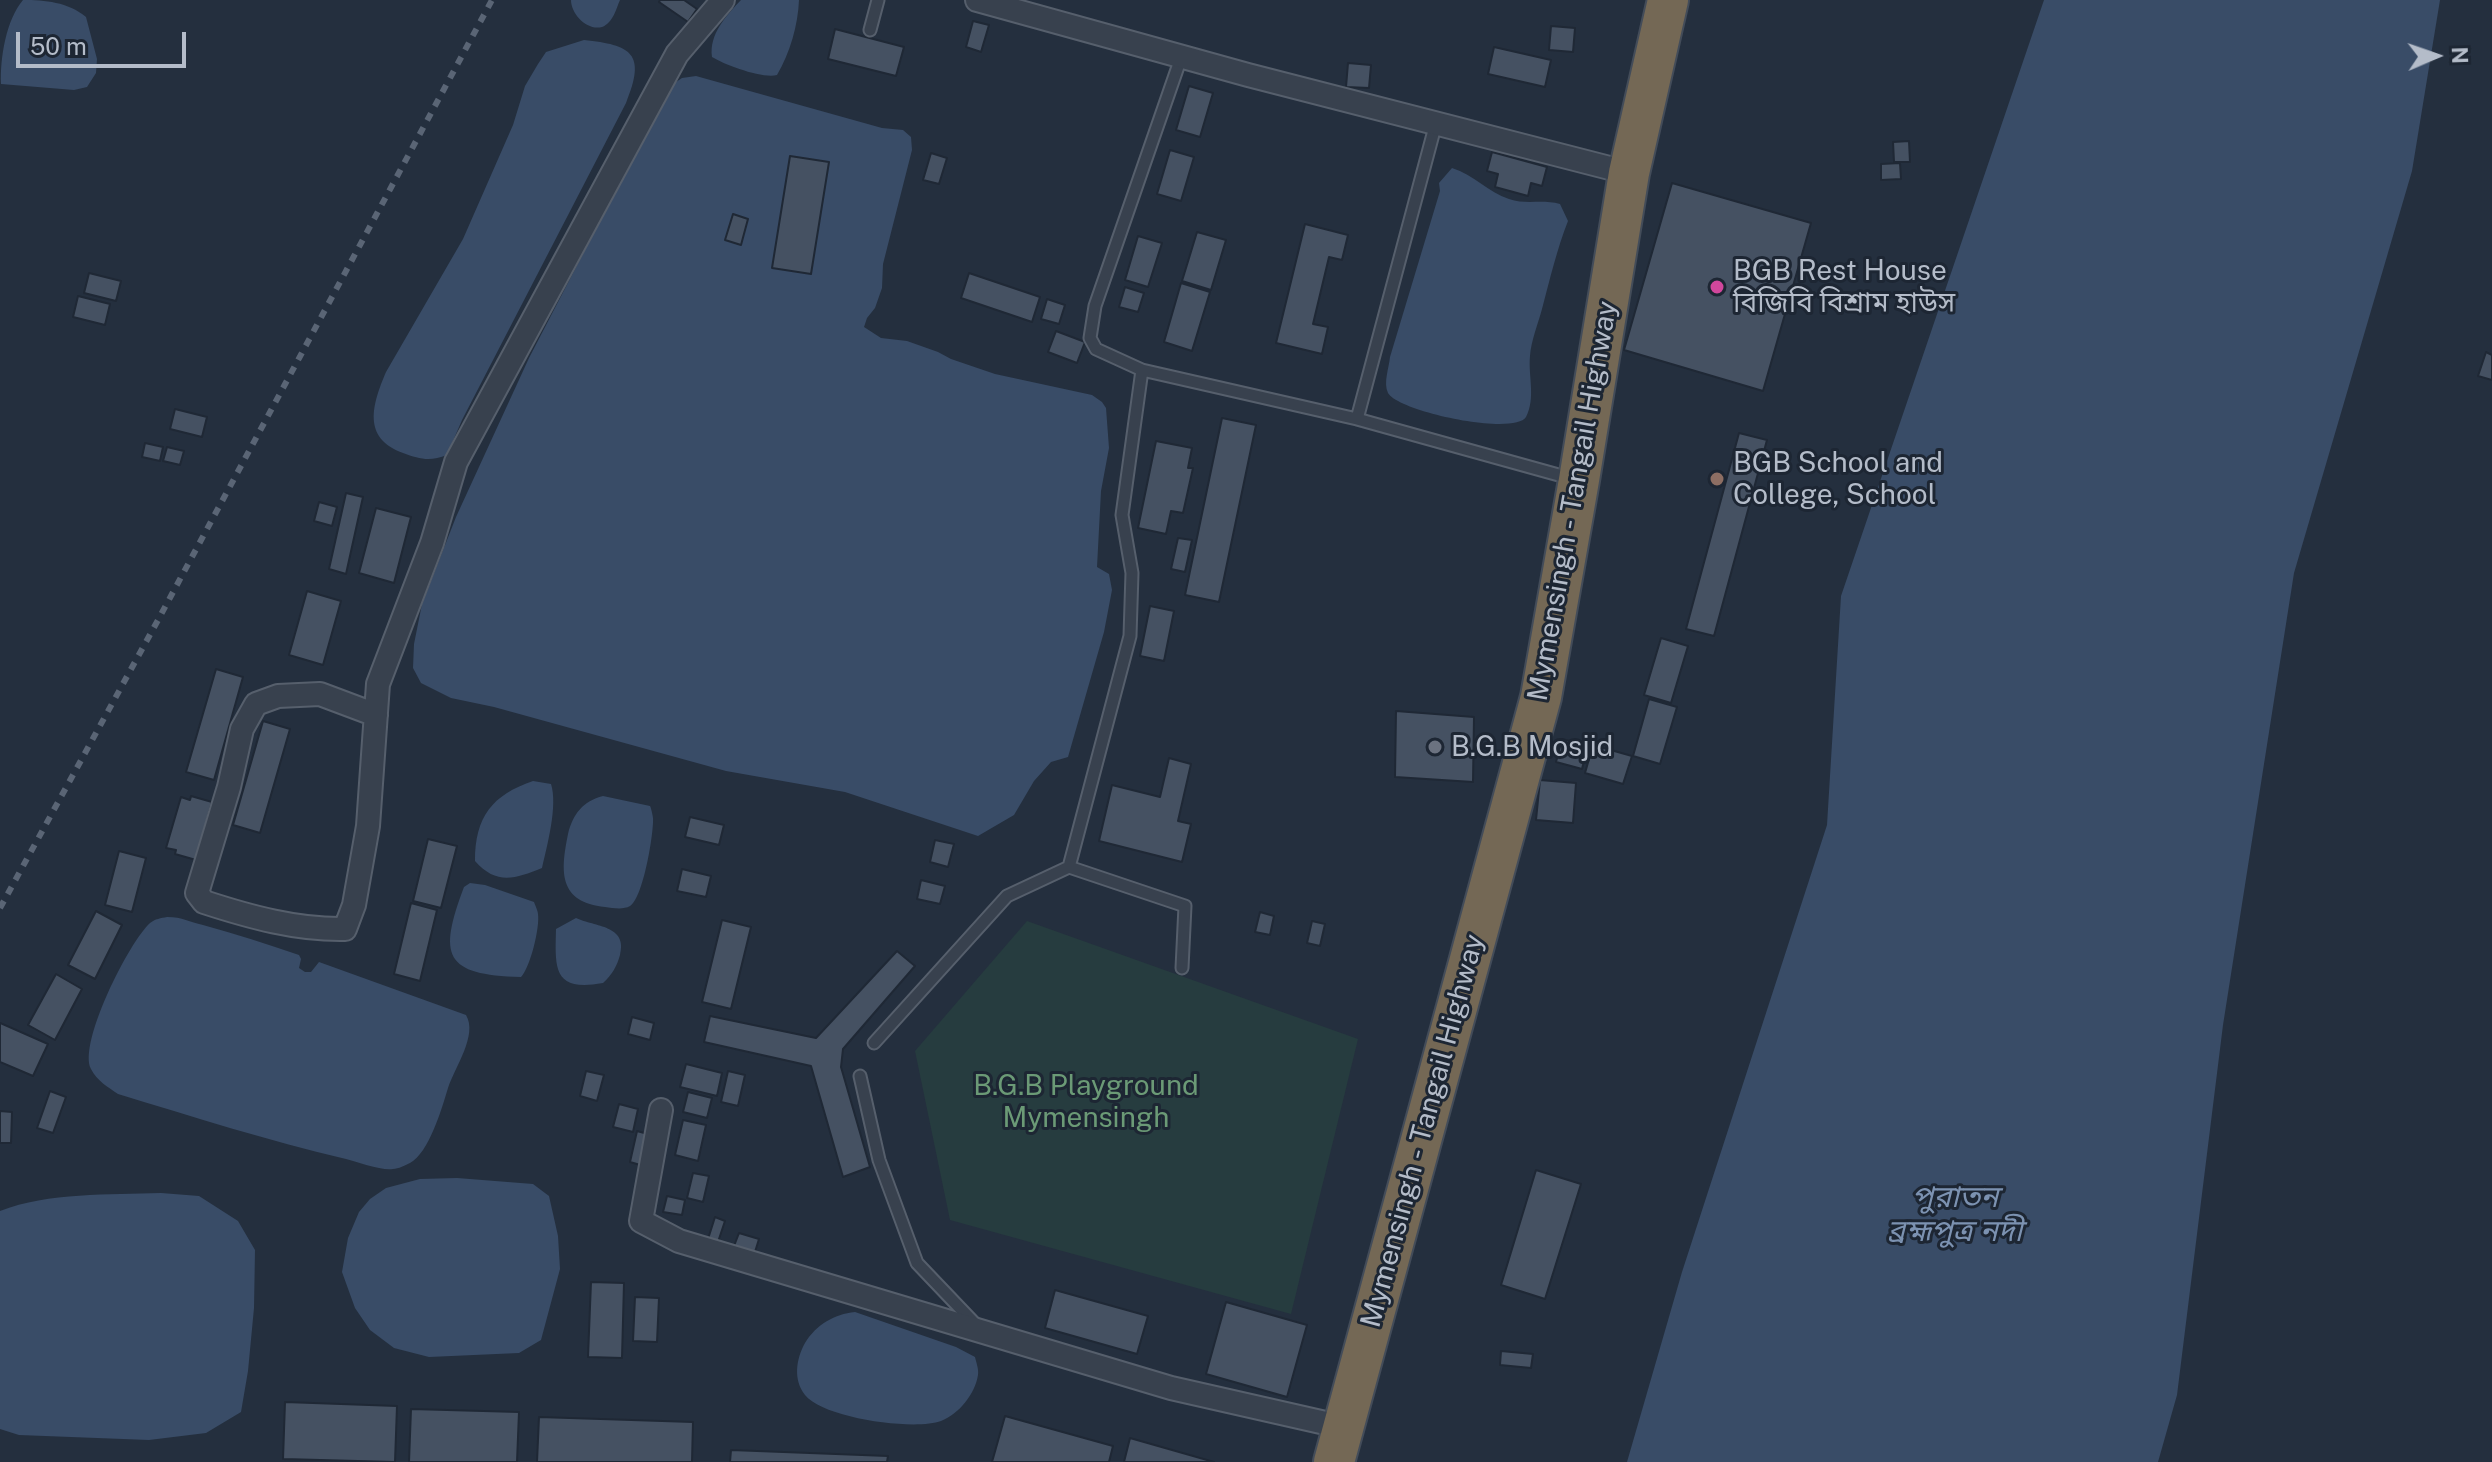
<!DOCTYPE html>
<meta charset="utf-8">
<style>
body{margin:0}
#map{position:relative;width:2492px;height:1462px;overflow:hidden;background:#242f3e;font-family:"Public Sans",sans-serif}
canvas{display:block}
.north{position:absolute;left:2396px;top:16px;width:80px;height:80px;-webkit-text-stroke:6px #1d2633;paint-order:stroke;rotate:88deg;font-size:22px;font-weight:700;line-height:32px;text-align:center;color:#b4bcc9}
.north::after{content:'';display:block;margin:auto;width:28px;height:36px;background:#b4bcc9;clip-path:polygon(50% 0,100% 100%,50% 72%,0 100%)}
.scale{position:absolute;left:16px;top:32px;width:170px;height:36px;box-sizing:border-box;border:4px solid #b4bcc9;border-top:0;padding-left:10px;font-size:24px;line-height:28px;white-space:nowrap;color:#b4bcc9;-webkit-text-stroke:6px #1d2633;paint-order:stroke}
</style>
<div id="map">
<canvas width="2492" height="1462"></canvas>
<div class="north">N</div>
<div class="scale">50 m</div>
</div>
<script>
const g = document.querySelector('canvas').getContext('2d');
g.lineJoin = 'round';
function paint(path, color) { g.fillStyle = color; g.fill(path, 'evenodd'); }
function trace(path, color, width, dash) { g.strokeStyle = color; g.lineWidth = width; g.lineCap = dash ? 'butt' : 'round'; g.setLineDash(dash || []); g.stroke(path); }
function label(font, color, halo, rows, align = 'center') {
  g.font = font + ' "Public Sans","Noto Sans Bengali",sans-serif'; g.lineWidth = 6; g.setLineDash([]); g.textBaseline = 'middle'; g.strokeStyle = halo; g.fillStyle = color; for (const [text, x, y, turn = 0] of rows) {
    g.save(); g.translate(x, y); g.rotate((+turn || 0) * Math.PI / 180); g.textAlign = isNaN(turn) ? turn : align; if (halo) g.strokeText(text, 0, 0); g.fillText(text, 0, 0); g.restore();
  }
}
const green = new Path2D(`
 M 1027,921 L 1358,1039 L 1291,1314 L 950,1220 L 915,1051 Z`);
const water = new Path2D(`
 M 23,0 C 45,0 68,2 86,17 L 97,59 L 96,73 L 87,87 L 74,90 L 1,84 C 0,58 6,20 23,0 Z
 M 571,0 L 620,0 C 616,9 613,23 602,27 C 587,31 571,14 571,0 Z
 M 741,0 L 799,0 C 798,25 790,53 777,75 C 763,79 725,65 712,57 C 709,34 726,16 741,0 Z
 M 2044,0 L 2440,0 L 2412,171 L 2294,573 L 2223,1025 L 2177,1395 L 2158,1462 L 1627,1462 L 1682,1272 L 1827,825 L 1841,596 Z
 M 584,40 C 631,45 647,53 626,103 L 462,420 L 447,455 C 430,462 419,459 403,453 C 362,438 372,405 386,372 L 463,239 L 513,125 L 525,86 L 538,64 L 546,52 Z
 M 696,76 L 882,128 L 903,130 L 911,137 L 912,150 L 883,264 L 882,288 L 875,308 L 867,318 L 864,327 L 881,338 L 907,341 L 938,352 L 951,359 L 995,374 L 1092,395 L 1102,402 L 1106,408 L 1109,448 L 1101,491 L 1097,567 L 1109,574 L 1112,590 L 1104,632 L 1068,757 L 1051,762 L 1034,781 L 1014,815 L 978,836 L 845,792 L 726,771 L 494,707 L 451,698 L 421,683 L 413,668 L 414,644 L 422,604 L 456,517 L 529,358 L 670,86 L 682,78 Z
 M 1452,168 C 1474,175 1488,192 1509,199 C 1526,205 1542,199 1560,204 L 1568,221 C 1557,249 1550,279 1542,309 C 1538,324 1531,341 1530,356 C 1528,376 1536,398 1526,417 C 1514,436 1399,412 1388,393 C 1383,383 1389,368 1390,357 L 1440,191 L 1439,183 Z
 M 533,781 L 551,784 C 558,806 547,846 542,868 C 515,879 496,885 475,861 C 475,817 492,795 533,781 Z
 M 603,796 L 650,806 C 651,807 653,817 653,818 C 654,833 643,899 630,906 C 623,910 613,908 605,907 C 559,902 560,873 568,834 C 573,814 583,801 603,796 Z
 M 470,883 L 485,885 L 534,902 C 535,905 538,911 538,914 C 540,928 530,968 521,977 C 444,975 438,956 464,887 Z
 M 167,917 C 183,917 189,922 203,925 C 236,934 267,944 299,955 L 301,959 L 299,968 L 305,972 L 311,972 L 319,962 L 466,1015 C 478,1035 455,1067 448,1088 C 442,1108 429,1153 410,1163 C 406,1165 398,1169 393,1169 C 382,1171 358,1162 346,1159 C 269,1141 194,1117 118,1094 C 108,1087 97,1081 91,1069 C 78,1043 129,942 150,923 C 155,919 161,918 167,917 Z
 M 576,918 C 595,927 628,925 620,955 C 617,966 612,975 603,983 C 553,992 555,969 556,929 Z
 M 457,1178 L 533,1184 L 549,1196 L 558,1236 L 560,1269 L 541,1340 L 519,1353 L 429,1357 L 394,1348 L 370,1330 L 355,1308 L 342,1272 L 348,1238 L 359,1212 L 370,1199 L 386,1188 L 420,1179 Z
 M 161,1193 L 199,1196 L 238,1221 L 255,1250 L 254,1308 L 248,1371 L 241,1412 L 206,1433 L 149,1440 L 19,1435 L 0,1429 L 0,1211 C 49,1192 109,1195 161,1193 Z
 M 855,1312 L 956,1347 L 975,1357 C 976,1362 979,1369 978,1375 C 975,1394 959,1414 941,1421 C 914,1431 823,1418 805,1395 C 793,1380 796,1359 805,1343 C 816,1325 834,1314 855,1312 Z`);
const building = new Path2D(`
 M 660,0 L 684,0 L 697,9 L 688,22 L 659,2 Z
 M 973,21 L 989,25 L 981,52 L 966,47 Z
 M 1551,26 L 1575,28 L 1573,52 L 1549,50 Z
 M 835,29 L 904,47 L 896,76 L 828,59 Z
 M 1494,47 L 1551,60 L 1545,87 L 1488,74 Z
 M 1348,63 L 1371,65 L 1369,88 L 1346,87 Z
 M 1189,86 L 1213,93 L 1200,137 L 1176,130 Z
 M 1909,141 L 1910,162 L 1894,162 L 1893,142 Z
 M 1170,150 L 1194,157 L 1181,201 L 1157,194 Z
 M 1492,152 L 1547,167 L 1542,186 L 1531,183 L 1528,196 L 1495,187 L 1498,174 L 1487,171 Z
 M 931,153 L 947,158 L 939,184 L 923,180 Z
 M 790,156 L 829,162 L 811,274 L 772,268 Z
 M 1900,163 L 1901,179 L 1881,180 L 1881,164 Z
 M 1672,183 L 1811,223 L 1763,391 L 1624,350 Z
 M 733,214 L 748,219 L 741,245 L 725,240 Z
 M 1305,224 L 1348,235 L 1342,260 L 1329,257 L 1313,324 L 1328,327 L 1322,354 L 1276,343 Z
 M 1197,232 L 1226,240 L 1211,290 L 1182,281 Z
 M 1138,236 L 1162,243 L 1148,287 L 1125,280 Z
 M 89,273 L 121,281 L 116,301 L 84,293 Z
 M 969,273 L 1040,297 L 1032,322 L 961,298 Z
 M 1181,283 L 1210,292 L 1192,351 L 1164,342 Z
 M 1125,287 L 1144,293 L 1138,312 L 1119,307 Z
 M 78,296 L 110,304 L 105,325 L 73,317 Z
 M 1047,299 L 1065,305 L 1059,324 L 1041,319 Z
 M 1056,331 L 1085,342 L 1077,363 L 1048,352 Z
 M 2486,352 L 2492,355 L 2492,380 L 2478,376 Z
 M 175,409 L 207,417 L 202,437 L 170,429 Z
 M 1222,418 L 1256,425 L 1219,602 L 1185,595 Z
 M 1739,433 L 1767,440 L 1714,636 L 1686,629 Z
 M 1156,441 L 1192,448 L 1188,468 L 1193,468 L 1183,513 L 1171,511 L 1166,534 L 1138,528 Z
 M 145,443 L 163,447 L 160,461 L 142,457 Z
 M 167,447 L 184,451 L 180,465 L 163,461 Z
 M 346,493 L 363,497 L 346,574 L 329,569 Z
 M 319,502 L 337,507 L 332,526 L 314,521 Z
 M 376,508 L 411,517 L 394,583 L 359,573 Z
 M 1178,538 L 1192,540 L 1185,572 L 1171,569 Z
 M 307,591 L 341,601 L 323,665 L 289,655 Z
 M 1150,606 L 1174,611 L 1164,661 L 1140,656 Z
 M 1661,638 L 1688,646 L 1671,703 L 1644,695 Z
 M 216,669 L 243,677 L 214,780 L 186,772 Z
 M 1649,699 L 1677,707 L 1660,764 L 1633,756 Z
 M 1396,711 L 1474,717 L 1473,782 L 1395,777 Z
 M 263,721 L 290,729 L 260,833 L 233,825 Z
 M 1562,739 L 1588,745 L 1582,769 L 1556,762 Z
 M 1593,745 L 1632,756 L 1623,784 L 1585,773 Z
 M 1169,758 L 1191,764 L 1178,821 L 1191,824 L 1182,862 L 1099,841 L 1112,785 L 1160,797 Z
 M 1540,780 L 1576,783 L 1573,823 L 1536,820 Z
 M 191,796 L 212,802 L 196,860 L 175,854 L 176,850 L 166,848 L 181,797 L 190,800 Z
 M 690,817 L 724,825 L 719,845 L 685,837 Z
 M 428,839 L 457,846 L 441,908 L 413,901 Z
 M 935,840 L 954,844 L 948,867 L 930,862 Z
 M 119,851 L 146,858 L 132,912 L 105,905 Z
 M 682,869 L 711,876 L 706,897 L 677,891 Z
 M 921,880 L 945,886 L 940,904 L 917,899 Z
 M 411,903 L 437,910 L 420,981 L 394,974 Z
 M 96,911 L 122,925 L 95,979 L 68,965 Z
 M 1260,912 L 1274,916 L 1270,935 L 1255,932 Z
 M 722,920 L 751,927 L 731,1009 L 702,1002 Z
 M 1312,921 L 1325,924 L 1320,946 L 1307,943 Z
 M 897,951 L 915,966 L 843,1049 L 841,1067 L 870,1167 L 843,1177 L 811,1066 L 704,1042 L 710,1016 L 816,1038 Z
 M 56,974 L 82,989 L 55,1040 L 28,1025 Z
 M 632,1017 L 654,1023 L 650,1040 L 628,1034 Z
 M 0,1023 L 48,1044 L 33,1076 L 0,1062 Z
 M 686,1064 L 722,1073 L 717,1096 L 680,1087 Z
 M 586,1071 L 604,1075 L 597,1101 L 580,1096 Z
 M 728,1071 L 745,1075 L 738,1106 L 721,1102 Z
 M 50,1091 L 66,1097 L 53,1133 L 37,1128 Z
 M 688,1092 L 712,1098 L 707,1118 L 683,1112 Z
 M 619,1104 L 638,1109 L 633,1132 L 613,1127 Z
 M 0,1111 L 12,1112 L 11,1143 L 0,1143 Z
 M 683,1120 L 706,1125 L 698,1161 L 675,1155 Z
 M 637,1131 L 655,1136 L 647,1167 L 630,1162 Z
 M 1536,1170 L 1581,1184 L 1545,1299 L 1501,1285 Z
 M 693,1173 L 709,1176 L 703,1202 L 687,1198 Z
 M 667,1196 L 685,1200 L 682,1215 L 663,1212 Z
 M 715,1217 L 725,1221 L 718,1242 L 708,1239 Z
 M 739,1233 L 759,1239 L 755,1252 L 734,1246 Z
 M 591,1282 L 624,1283 L 622,1358 L 588,1357 Z
 M 1055,1290 L 1148,1316 L 1137,1354 L 1045,1328 Z
 M 635,1297 L 659,1298 L 657,1342 L 633,1341 Z
 M 1226,1302 L 1307,1325 L 1287,1397 L 1206,1374 Z
 M 1501,1351 L 1533,1354 L 1531,1368 L 1500,1365 Z
 M 285,1402 L 397,1406 L 395,1462 L 283,1459 Z
 M 411,1409 L 519,1412 L 517,1462 L 409,1462 Z
 M 1005,1416 L 1113,1446 L 1109,1462 L 992,1462 Z
 M 539,1417 L 693,1422 L 692,1462 L 537,1462 Z
 M 1130,1438 L 1214,1462 L 1124,1462 Z
 M 731,1450 L 888,1456 L 887,1462 L 730,1462 Z`);
const lane = new Path2D(`
 M 870,30 L 878,0
 M 1182,55 L 1095,306 L 1090,338 L 1096,349 L 1142,370 L 1357,419 L 1436,123
 M 1357,419 L 1573,479
 M 1069,867 L 1185,906 L 1182,968
 M 874,1043 L 1007,896 L 1069,867 L 1130,636 L 1132,573 L 1122,515 L 1142,370
 M 860,1076 L 879,1160 L 917,1263 L 978,1327`);
const street = new Path2D(`
 M 977,0 L 1248,75 L 1629,173
 M 376,715 L 320,694 L 278,696 L 256,704 L 242,729 L 229,787 L 197,893 L 204,902 C 250,917 297,930 345,929 L 354,905 L 368,826 L 378,684 L 432,543 L 456,462 L 677,54 L 723,0
 M 661,1110 L 641,1221 L 679,1241 L 1171,1388 L 1343,1427`);
const highway = new Path2D(`
 M 1334,1462 L 1541,697 L 1579,480 L 1629,173 L 1668,0`);
const rail = new Path2D(`
 M 0,908 L 158,620 L 492,0`);
const markers = [
 [1717,287,8,"#d1479c"],
 [1717,479,8,"#8d6e63"],
 [1435,747,8,"#6b7280"]
];
const poiNames = [
 ["BGB Rest House",1733,271],
 ["বিজিবি বিশ্রাম হাউস",1733,303],
 ["BGB School and",1733,463],
 ["College, School",1733,495],
 ["B.G.B Mosjid",1451,747]
];
const streetNames = [
 ["Mymensingh - Tangail Highway",1573,501,-80],
 ["Mymensingh - Tangail Highway",1423,1131,-75]
];
const parkNames = [
 ["B.G.B Playground",1086,1086],
 ["Mymensingh",1086,1118]
];
const waterNames = [
 ["পুরাতন",1955,1198],
 ["ব্রহ্মপুত্র নদী",1955,1232]
];
paint(green, '#263c3f');
paint(water, '#394c67');
paint(building, '#455162');
trace(building, '#1f2835', 2);
trace(lane, '#565f6c', 15);
trace(street, '#565f6c', 26);
trace(highway, '#434c59', 44);
trace(lane, '#38414e', 11);
trace(street, '#38414e', 22);
trace(highway, '#746855', 40);
trace(rail, '#5a6575', 6, [8, 8]);
for (const [x, y, r, color] of markers) { const dot = new Path2D(); dot.arc(x, y, r, 0, 2 * Math.PI); g.fillStyle = color; g.fill(dot); trace(dot, '#1d2633', 3); }
label('28px', '#b4bcc9', '#1d2633', poiNames, 'left');
label('28px', '#b4bcc9', '#1d2633', streetNames);
label('28px', '#6b9a76', '#1d2633', parkNames);
label('italic 30px', '#7c92b1', '#1d2633', waterNames);
</script>
